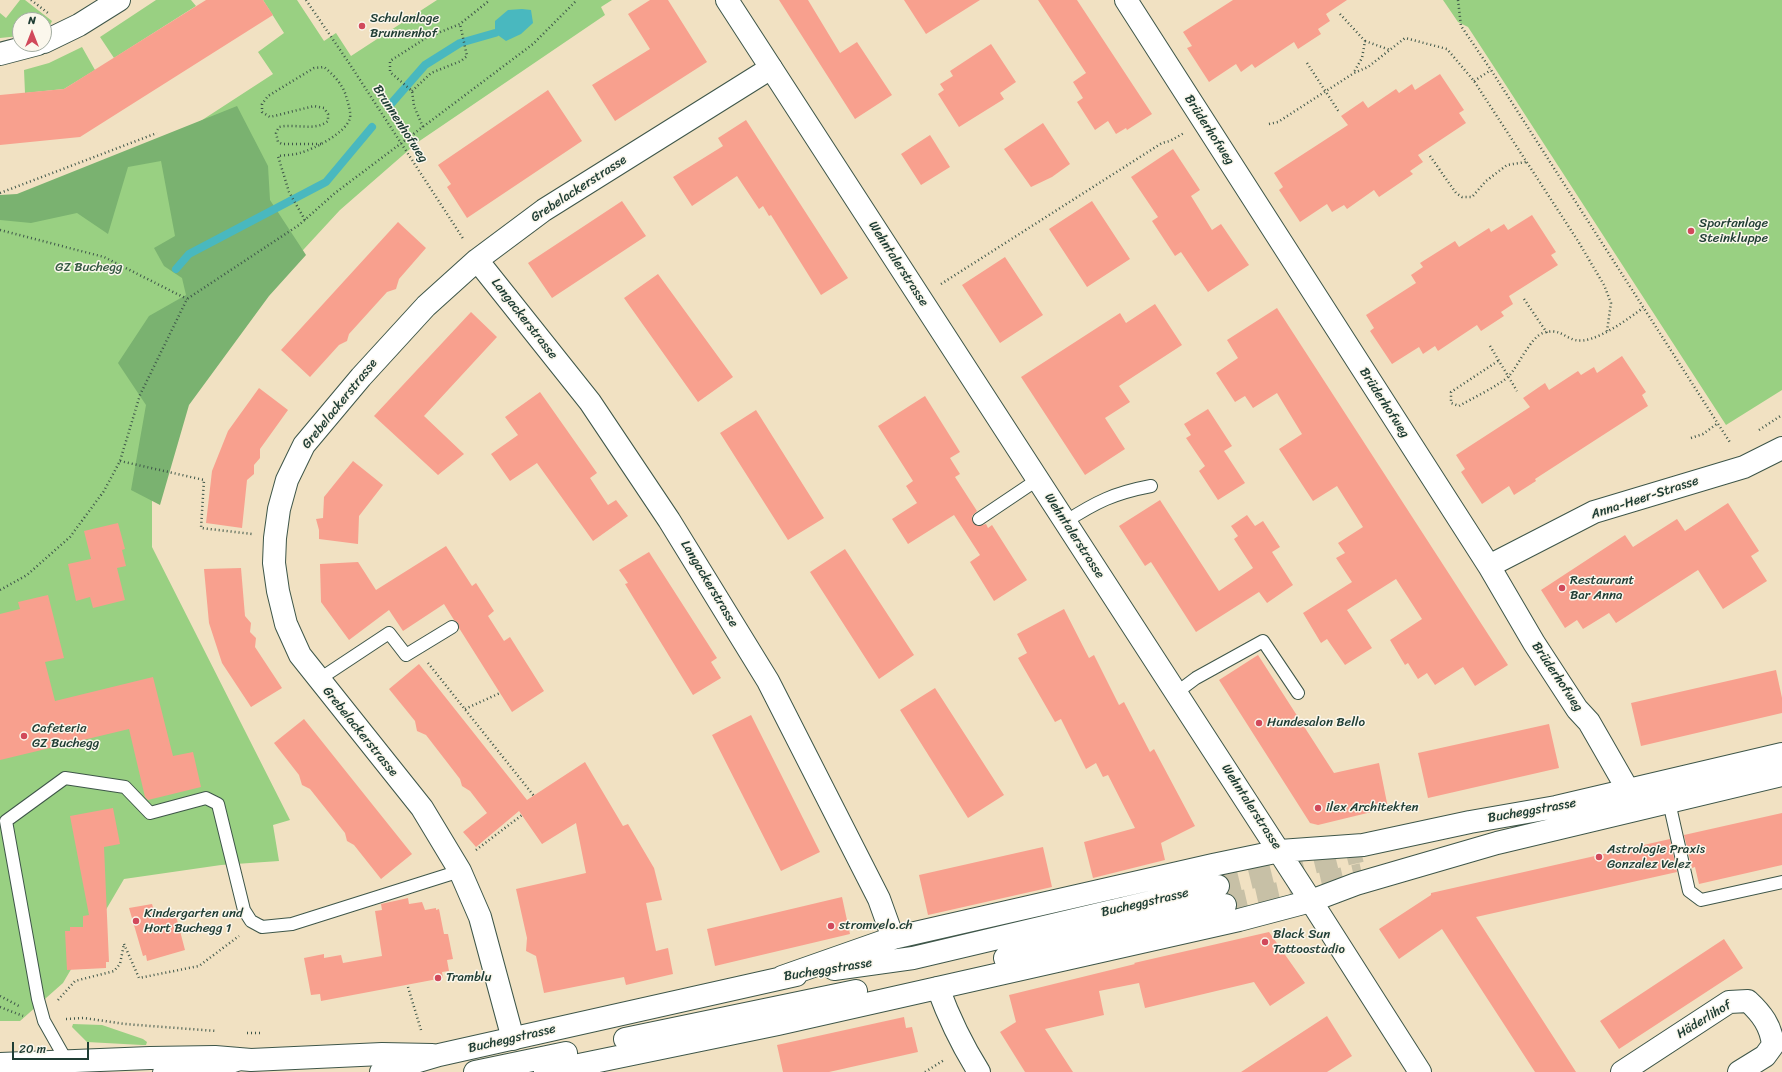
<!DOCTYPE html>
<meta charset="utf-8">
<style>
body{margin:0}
#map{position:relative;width:1782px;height:1072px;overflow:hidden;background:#f1e1c2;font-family:Sriracha,sans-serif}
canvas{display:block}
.north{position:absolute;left:12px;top:12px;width:40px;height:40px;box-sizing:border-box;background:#fbf7ec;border:1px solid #a3ada2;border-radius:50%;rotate:0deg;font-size:11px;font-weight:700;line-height:16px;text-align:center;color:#1f3d34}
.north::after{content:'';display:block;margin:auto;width:14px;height:18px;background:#d1495b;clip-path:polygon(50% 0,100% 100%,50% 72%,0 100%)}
.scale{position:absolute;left:12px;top:1042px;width:77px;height:18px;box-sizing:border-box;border:2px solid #1f3d34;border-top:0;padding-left:5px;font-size:12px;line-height:14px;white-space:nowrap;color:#1f3d34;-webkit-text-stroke:3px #fbf7ec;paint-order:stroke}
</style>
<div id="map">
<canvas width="1782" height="1072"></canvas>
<div class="north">N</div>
<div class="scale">20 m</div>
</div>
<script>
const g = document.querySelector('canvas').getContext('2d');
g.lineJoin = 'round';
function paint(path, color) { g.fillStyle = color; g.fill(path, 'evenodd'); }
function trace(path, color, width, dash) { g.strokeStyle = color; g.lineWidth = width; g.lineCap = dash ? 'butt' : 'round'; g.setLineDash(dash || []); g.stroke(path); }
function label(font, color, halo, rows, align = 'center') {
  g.font = font + ' Sriracha,sans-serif'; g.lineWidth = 3; g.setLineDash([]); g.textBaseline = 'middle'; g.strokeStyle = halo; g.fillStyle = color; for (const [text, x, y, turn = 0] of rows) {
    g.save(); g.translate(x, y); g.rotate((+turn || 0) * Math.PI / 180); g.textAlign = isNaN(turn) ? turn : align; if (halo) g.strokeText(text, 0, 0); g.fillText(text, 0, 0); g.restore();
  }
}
const green = new Path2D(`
 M 20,0 L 25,0 L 52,21 L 50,25 L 44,28 L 44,20 L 20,20 L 20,36 L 0,38 L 0,13 L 6,18 Z
 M 156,0 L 191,0 L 196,6 L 114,58 L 100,37 Z
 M 263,0 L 297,0 L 324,41 L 336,33 L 351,56 L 437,0 L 612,0 L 601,7 L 605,15 L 418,142 L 340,210 L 256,301 L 195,377 L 152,487 L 152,547 L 290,820 L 273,825 L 279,861 L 221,865 L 124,879 L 63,983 L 20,1021 L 0,1021 L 0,206 L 196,124 L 273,74 L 258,52 L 284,33 Z
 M 1443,0 L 1782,0 L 1782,390 L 1726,425 L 1498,73 L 1468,27 L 1458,22 Z
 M 82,47 L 95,70 L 64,89 L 25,93 L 24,70 L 49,63 Z
 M 73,1024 L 102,1025 L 143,1039 L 147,1042 L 146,1045 L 142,1045 L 87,1042 L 72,1027 Z`);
const forest = new Path2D(`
 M 237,106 L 268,166 L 270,200 L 306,255 L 269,296 L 189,405 L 160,505 L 131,490 L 146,405 L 118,363 L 149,316 L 186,295 L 182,278 L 164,266 L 154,248 L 175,236 L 161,161 L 128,167 L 108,234 L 77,213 L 31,223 L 0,220 L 0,195 L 17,194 Z`);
const water = new Path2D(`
 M 522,9 L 531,10 L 533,23 L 521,34 L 506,41 L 495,33 L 495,21 L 508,10 Z`);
const stream = new Path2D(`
 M 390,105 L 425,65 L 460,43 L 495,33
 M 176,269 L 189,254 L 326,182 L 372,127`);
const building = new Path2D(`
 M 206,0 L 263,0 L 273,15 L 80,137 L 0,145 L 0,95 L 64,89 Z
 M 650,0 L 668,0 L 707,62 L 615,121 L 592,85 L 650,49 L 628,14 Z
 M 779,0 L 808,0 L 840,53 L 857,42 L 892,95 L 855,119 Z
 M 904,0 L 980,0 L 926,34 Z
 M 1038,0 L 1077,0 L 1152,114 L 1127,130 L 1126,128 L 1116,134 L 1108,121 L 1095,130 L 1077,102 L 1083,98 L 1073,82 L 1086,73 Z
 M 1233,0 L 1347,0 L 1326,14 L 1330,21 L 1318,29 L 1321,34 L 1298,49 L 1294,42 L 1255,68 L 1252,64 L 1241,72 L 1236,64 L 1209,82 L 1187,48 L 1192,46 L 1183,32 Z
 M 991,44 L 1016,82 L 1000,93 L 1004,99 L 959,127 L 938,94 L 944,90 L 940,84 L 953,76 L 950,71 Z
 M 1440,74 L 1464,110 L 1459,113 L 1466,123 L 1418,155 L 1423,162 L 1410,171 L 1413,174 L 1379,197 L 1374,190 L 1347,209 L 1344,205 L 1332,212 L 1327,204 L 1300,222 L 1279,190 L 1283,187 L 1274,173 L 1348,125 L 1341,116 L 1363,101 L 1368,108 L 1396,89 L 1399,93 L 1412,84 L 1415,90 Z
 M 548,90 L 582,141 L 467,218 L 447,187 L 451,184 L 438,165 Z
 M 746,120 L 848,278 L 821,295 L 771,215 L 769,216 L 763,206 L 759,209 L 737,176 L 692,206 L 673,177 L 723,146 L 718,138 Z
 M 1043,123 L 1070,164 L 1052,177 L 1031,187 L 1004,149 Z
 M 930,135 L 950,167 L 921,185 L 901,154 Z
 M 1173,149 L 1200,190 L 1191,196 L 1212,230 L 1221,224 L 1249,265 L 1208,292 L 1181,252 L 1175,256 L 1152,221 L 1158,217 L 1131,177 Z
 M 622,201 L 646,236 L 552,298 L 528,263 Z
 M 1092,201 L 1130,259 L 1087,287 L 1049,229 Z
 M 1532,215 L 1556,252 L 1551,255 L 1558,265 L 1509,296 L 1513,304 L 1501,312 L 1504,316 L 1481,331 L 1477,325 L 1438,351 L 1435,346 L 1423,354 L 1419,347 L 1392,364 L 1370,331 L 1374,328 L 1366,315 L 1416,283 L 1411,275 L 1423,267 L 1420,263 L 1455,241 L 1459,247 L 1489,228 L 1491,232 L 1504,224 L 1508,230 Z
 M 398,222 L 426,248 L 399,279 L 396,289 L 387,292 L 349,334 L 347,341 L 339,345 L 310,377 L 281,350 Z
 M 1005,257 L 1043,315 L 1000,343 L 962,285 Z
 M 658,274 L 733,377 L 698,402 L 624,298 Z
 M 1155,304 L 1182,345 L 1119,386 L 1130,402 L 1105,418 L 1125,449 L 1085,475 L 1021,377 L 1120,313 L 1126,323 Z
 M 1277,308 L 1508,665 L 1475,686 L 1463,667 L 1435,685 L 1427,673 L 1418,679 L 1408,663 L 1405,665 L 1390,640 L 1422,619 L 1396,579 L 1347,610 L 1372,648 L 1345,665 L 1327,639 L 1321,643 L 1303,613 L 1352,582 L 1336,558 L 1345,553 L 1338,543 L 1363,527 L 1337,486 L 1313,501 L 1305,489 L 1279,449 L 1302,434 L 1277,393 L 1253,408 L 1245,396 L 1235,402 L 1216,373 L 1238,358 L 1227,340 Z
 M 471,312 L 497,337 L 424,416 L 464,454 L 438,475 L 374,416 Z
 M 1622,356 L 1646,392 L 1642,395 L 1648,406 L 1535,479 L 1536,481 L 1514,495 L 1509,486 L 1482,504 L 1461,472 L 1465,469 L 1456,455 L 1530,407 L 1523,398 L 1545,383 L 1549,390 L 1578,371 L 1581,375 L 1594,367 L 1597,373 Z
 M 259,388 L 288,410 L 260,449 L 260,458 L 254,465 L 254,474 L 247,480 L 242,528 L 206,523 L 212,471 L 228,431 Z
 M 540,392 L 597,473 L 590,478 L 608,505 L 616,500 L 628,516 L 593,541 L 537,463 L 510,481 L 491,454 L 518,435 L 505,417 Z
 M 925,396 L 960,452 L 950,458 L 960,474 L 955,477 L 977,511 L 972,516 L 973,523 L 979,526 L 986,524 L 988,528 L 992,525 L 1027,580 L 994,601 L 970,562 L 980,555 L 954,515 L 908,544 L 892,519 L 917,503 L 906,486 L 913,481 L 878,426 Z
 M 1208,409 L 1232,446 L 1224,451 L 1245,483 L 1218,500 L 1199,471 L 1205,466 L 1186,438 L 1191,435 L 1184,424 Z
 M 756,410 L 824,518 L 788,540 L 720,433 Z
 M 353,461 L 383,485 L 359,516 L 358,544 L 319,539 L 319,530 L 316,519 L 323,518 L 324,497 Z
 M 1160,500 L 1219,591 L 1253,568 L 1234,539 L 1238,536 L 1231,526 L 1247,515 L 1255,526 L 1263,521 L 1280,547 L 1272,552 L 1293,585 L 1267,603 L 1259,592 L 1196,632 L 1151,562 L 1145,566 L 1119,526 Z
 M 1728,503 L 1759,551 L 1751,556 L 1767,581 L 1723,609 L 1698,570 L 1616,623 L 1609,613 L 1583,629 L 1577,620 L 1565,628 L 1541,590 L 1625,535 L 1633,547 L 1677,519 L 1685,531 Z
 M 118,523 L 125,549 L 122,550 L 126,566 L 117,568 L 125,600 L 93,608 L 90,597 L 76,601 L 68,564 L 91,559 L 84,531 Z
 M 446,546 L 472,586 L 476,583 L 494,611 L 488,616 L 504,641 L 510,637 L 544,691 L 512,712 L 459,628 L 458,623 L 454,620 L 444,604 L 403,631 L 389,610 L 349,640 L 321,602 L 320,564 L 358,562 L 376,590 Z
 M 845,549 L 914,655 L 879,679 L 810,572 Z
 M 649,552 L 717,658 L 711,662 L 721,678 L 693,695 L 625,584 L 628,583 L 619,570 Z
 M 241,568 L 245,616 L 251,623 L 250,632 L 256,638 L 255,647 L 282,688 L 251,707 L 222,663 L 209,623 L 204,569 Z
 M 48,595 L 64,658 L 45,662 L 55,701 L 153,677 L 173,756 L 193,752 L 201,787 L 148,800 L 145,797 L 129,729 L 0,760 L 0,614 L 20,609 L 18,602 Z
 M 1064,609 L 1089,658 L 1094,655 L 1119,705 L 1124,702 L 1150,752 L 1154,749 L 1195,826 L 1161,843 L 1165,860 L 1093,878 L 1084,842 L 1135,828 L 1108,775 L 1103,777 L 1096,763 L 1086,769 L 1061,719 L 1055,722 L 1018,658 L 1027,653 L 1017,634 Z
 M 1258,655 L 1334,773 L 1379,763 L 1388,808 L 1318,825 L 1310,823 L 1219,680 Z
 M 419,664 L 527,800 L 585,762 L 623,826 L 628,824 L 654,868 L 662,900 L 646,903 L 656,951 L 668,948 L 673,974 L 626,985 L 624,977 L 544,993 L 536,956 L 526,951 L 527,938 L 516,889 L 586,873 L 576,823 L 542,844 L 519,811 L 476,847 L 463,832 L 487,813 L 470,791 L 462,786 L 460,779 L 426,735 L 417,731 L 415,721 L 389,689 Z
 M 1776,670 L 1782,698 L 1782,713 L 1641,746 L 1631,703 Z
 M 935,688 L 1004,795 L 968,818 L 900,710 Z
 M 751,715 L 820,852 L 781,871 L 712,735 Z
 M 304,719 L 412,854 L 381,879 L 354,845 L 347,841 L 345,833 L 310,789 L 302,785 L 299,775 L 274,743 Z
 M 1549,724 L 1559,768 L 1428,798 L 1418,753 Z
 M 113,808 L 120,844 L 104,847 L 109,962 L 106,962 L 106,968 L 67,970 L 65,931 L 70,931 L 70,927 L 83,927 L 83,916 L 89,915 L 70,816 Z
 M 1782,813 L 1782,865 L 1699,884 L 1695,867 L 1692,868 L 1684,835 Z
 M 1670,839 L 1677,872 L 1476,917 L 1576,1072 L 1535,1072 L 1442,929 L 1399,959 L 1379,929 L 1431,895 L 1431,893 Z
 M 1043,847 L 1052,887 L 928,915 L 919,875 Z
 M 842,897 L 850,934 L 715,966 L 707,929 Z
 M 408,898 L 409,904 L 422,902 L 425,910 L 436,908 L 436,910 L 439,909 L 444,934 L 448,934 L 453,959 L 447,960 L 449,971 L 442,972 L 443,978 L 321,1001 L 320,994 L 311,995 L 304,958 L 324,954 L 324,958 L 341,955 L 343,963 L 382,956 L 375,911 L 382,910 L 381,904 Z
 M 152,904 L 155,914 L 168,911 L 169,914 L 175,912 L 185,950 L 147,961 L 146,955 L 143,956 L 129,908 Z
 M 1269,932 L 1305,983 L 1270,1006 L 1254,982 L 1145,1008 L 1139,983 L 1099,991 L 1104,1015 L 1045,1029 L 1073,1072 L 1025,1072 L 1000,1032 L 1016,1022 L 1009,995 L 1135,964 L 1134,963 Z
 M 1724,939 L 1743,968 L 1619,1049 L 1600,1021 Z
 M 1327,1016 L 1352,1056 L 1327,1072 L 1241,1072 Z
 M 904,1017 L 906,1028 L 912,1027 L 918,1052 L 829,1072 L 783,1072 L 777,1045 Z`);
const primaryTunnel = new Path2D(`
 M 1218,886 L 1361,851
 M 1225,905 L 1362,874`);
const path = new Path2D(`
 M 31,0 L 48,13
 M 306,0 L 349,63 L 464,240
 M 1458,0 L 1461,26 L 1491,70 L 1731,444
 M 1340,14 L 1365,41 L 1362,58 L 1354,72
 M 1365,41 L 1390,50
 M 1307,63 L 1339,112
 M 1474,81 L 1491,70
 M 412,91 L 431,73 L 461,61 L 467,56 L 460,24
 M 1269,124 L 1278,122 L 1354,73 L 1368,67 L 1405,38 L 1447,49 L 1474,81 L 1578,241 L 1604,285 L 1611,303 L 1607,331
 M 423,127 L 414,106 L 412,91 L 390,72 L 390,61 L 426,38 L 460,24 L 490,0
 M 1430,156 L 1456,193 L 1462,197 L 1472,197 L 1486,181 L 1507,165 L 1526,162
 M 0,193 L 157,133
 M 305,220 L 289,192 L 278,156 C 285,155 293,155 300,153 C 314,149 346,133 350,118 C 351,111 348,103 346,96 C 343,85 333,74 324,67 L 314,68 L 268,96 L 262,104 L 262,112 L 270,117 L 314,106 L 324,108 L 328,114 L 328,121 C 314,132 296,123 279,127 L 276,133 L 278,142 L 282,144 L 321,144
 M 0,230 L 104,257 L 187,299
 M 941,284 L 1162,143 L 1170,141 L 1184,133
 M 1524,299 L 1547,333
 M 1490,346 L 1517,391
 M 1498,361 L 1451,392 L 1451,403 L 1459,406 C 1471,399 1500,385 1509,376 C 1518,366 1531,337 1543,333 C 1559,328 1562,336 1575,340 C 1594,345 1629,318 1643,308
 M 1759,430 L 1782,415
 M 1691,438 L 1703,434 L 1718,423
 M 120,461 L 204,480 L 201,528 L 252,534
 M 0,590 L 27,575 L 70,537 L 104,491 L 120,461 L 140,395 L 187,299 L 299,225 L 335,193 L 533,44 L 577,0
 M 428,663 L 534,796
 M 465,709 L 500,693
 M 476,850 L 522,815
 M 124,944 L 139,978 L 199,966 L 239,936
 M 408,987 L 421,1030
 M 0,996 L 19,1006
 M 58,1000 L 75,981 L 114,971 L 120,964 L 124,944
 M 0,1007 L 23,1016
 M 66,1019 L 84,1018 L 125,1024 L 216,1031
 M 247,1033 L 260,1033
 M 925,1072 L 944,1060`);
const service = new Path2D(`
 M 979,519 L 1037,480
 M 1065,522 C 1096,502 1114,493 1151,486
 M 318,680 L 389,633 L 406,655 L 452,627
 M 1176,693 L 1196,678 L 1263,641 L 1298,693
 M 1669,802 L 1689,891 L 1701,900 L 1782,882
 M 66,1060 L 44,1021 L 38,999 L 6,821 L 65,778 L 125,787 L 150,813 L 206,798 L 218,804 L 244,910 L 251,921 L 262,927 L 292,924 L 460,871
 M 159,1072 L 226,1069 L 240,1064`);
const minor = new Path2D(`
 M 1126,0 L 1489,566 L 1534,643 L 1577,709 L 1589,722 L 1628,790 L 1632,808
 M 44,42 L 79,25 L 119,0
 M 0,54 L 38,44
 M 477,260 L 590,402 L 669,520 L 768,681 L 879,899 L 893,938
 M 1489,566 L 1594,512 L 1744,467 L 1782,448
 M 938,988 C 949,1018 962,1045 979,1072
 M 513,1039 L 480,917 L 460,871 L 422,808 L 300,655 L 286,624 L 278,591 L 274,563 L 275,538 L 279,509 L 287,480 L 304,445 L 361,377 L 426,306 L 477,260 L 544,210 L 771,68
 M 1622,1072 L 1729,1002 L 1748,1001 C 1762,1014 1771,1026 1773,1045 L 1765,1056 L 1739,1072`);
const tertiary = new Path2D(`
 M 1311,901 L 1420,1072
 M 0,1064 L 150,1058 L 215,1057 L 251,1060 L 382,1054 L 432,1055`);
const primary = new Path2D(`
 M 727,0 L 1311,901
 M 1005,958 L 1225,905
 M 834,969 L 913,958 L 1218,886
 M 782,977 L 893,938 L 1213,865 L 1280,851 L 1363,845 L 1470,822 L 1556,807 L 1782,754
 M 625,1039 L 856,991
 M 381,1072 L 439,1055 L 796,975
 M 475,1072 L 566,1053
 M 545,1072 L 778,1024 L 1239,920 L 1311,901 L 1356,884 L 1497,843 L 1782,775`);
const markers = [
 [362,26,4,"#d1495b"],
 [1691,231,4,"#d1495b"],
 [1562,588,4,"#d1495b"],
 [1259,723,4,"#d1495b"],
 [24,736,4,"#d1495b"],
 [1318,808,4,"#d1495b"],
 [1599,857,4,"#d1495b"],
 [136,921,4,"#d1495b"],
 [831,926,4,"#d1495b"],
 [1265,942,4,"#d1495b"],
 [438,978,4,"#d1495b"]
];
const poiNames = [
 ["Schulanlage",370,19],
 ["Brunnenhof",370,34],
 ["Sportanlage",1699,224],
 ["Steinkluppe",1699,239],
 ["Restaurant",1570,581],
 ["Bar Anna",1570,596],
 ["Hundesalon Bello",1267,723],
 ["Cafeteria",32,729],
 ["GZ Buchegg",32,744],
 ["ilex Architekten",1326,808],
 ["Astrologie Praxis",1607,850],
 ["Gonzalez Velez",1607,865],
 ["Kindergarten und",144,914],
 ["Hort Buchegg 1",144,929],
 ["stromvelo.ch",839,926],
 ["Black Sun",1273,935],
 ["Tattoostudio",1273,950],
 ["Tramblu",446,978]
];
const streetNames = [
 ["Brunnenhofweg",400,124,57],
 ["Brüderhofweg",1209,130,57],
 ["Grebelackerstrasse",579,189,-33],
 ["Wehntalerstrasse",898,264,57],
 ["Langackerstrasse",524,319,52],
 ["Brüderhofweg",1384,403,57],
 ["Grebelackerstrasse",340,404,-51],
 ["Anna-Heer-Strasse",1645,498,-18],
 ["Wehntalerstrasse",1074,536,57],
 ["Langackerstrasse",709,584,59],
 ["Brüderhofweg",1557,677,56],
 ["Grebelackerstrasse",360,732,51],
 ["Wehntalerstrasse",1251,807,57],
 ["Bucheggstrasse",1532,811,-10],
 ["Bucheggstrasse",1145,903,-13],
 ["Bucheggstrasse",828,970,-9],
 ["Häderlihof",1704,1020,-31],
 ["Bucheggstrasse",512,1039,-13]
];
const parkNames = [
 ["GZ Buchegg",89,268]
];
paint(green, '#99d082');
paint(forest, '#7ab270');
paint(water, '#49b8bf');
trace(stream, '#49b8bf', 8);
paint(building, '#f8a08e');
trace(primaryTunnel, '#c7c0a6', 22, [22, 11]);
trace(service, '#3e5649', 14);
trace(minor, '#3e5649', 24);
trace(tertiary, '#3e5649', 24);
trace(primary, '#3e5649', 24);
trace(path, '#3e5649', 2.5, [1, 3]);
trace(service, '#fff', 12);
trace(minor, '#fff', 22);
trace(tertiary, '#fff', 22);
trace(primary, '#fff', 22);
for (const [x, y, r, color] of markers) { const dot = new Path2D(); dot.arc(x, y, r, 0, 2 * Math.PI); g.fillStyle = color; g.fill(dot); trace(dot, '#fbf7ec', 1.5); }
label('13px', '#1f3d34', '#fbf7ec', poiNames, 'left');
label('13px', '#1f3d34', '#fbf7ec', streetNames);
label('13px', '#375a44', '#fbf7ec', parkNames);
</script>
